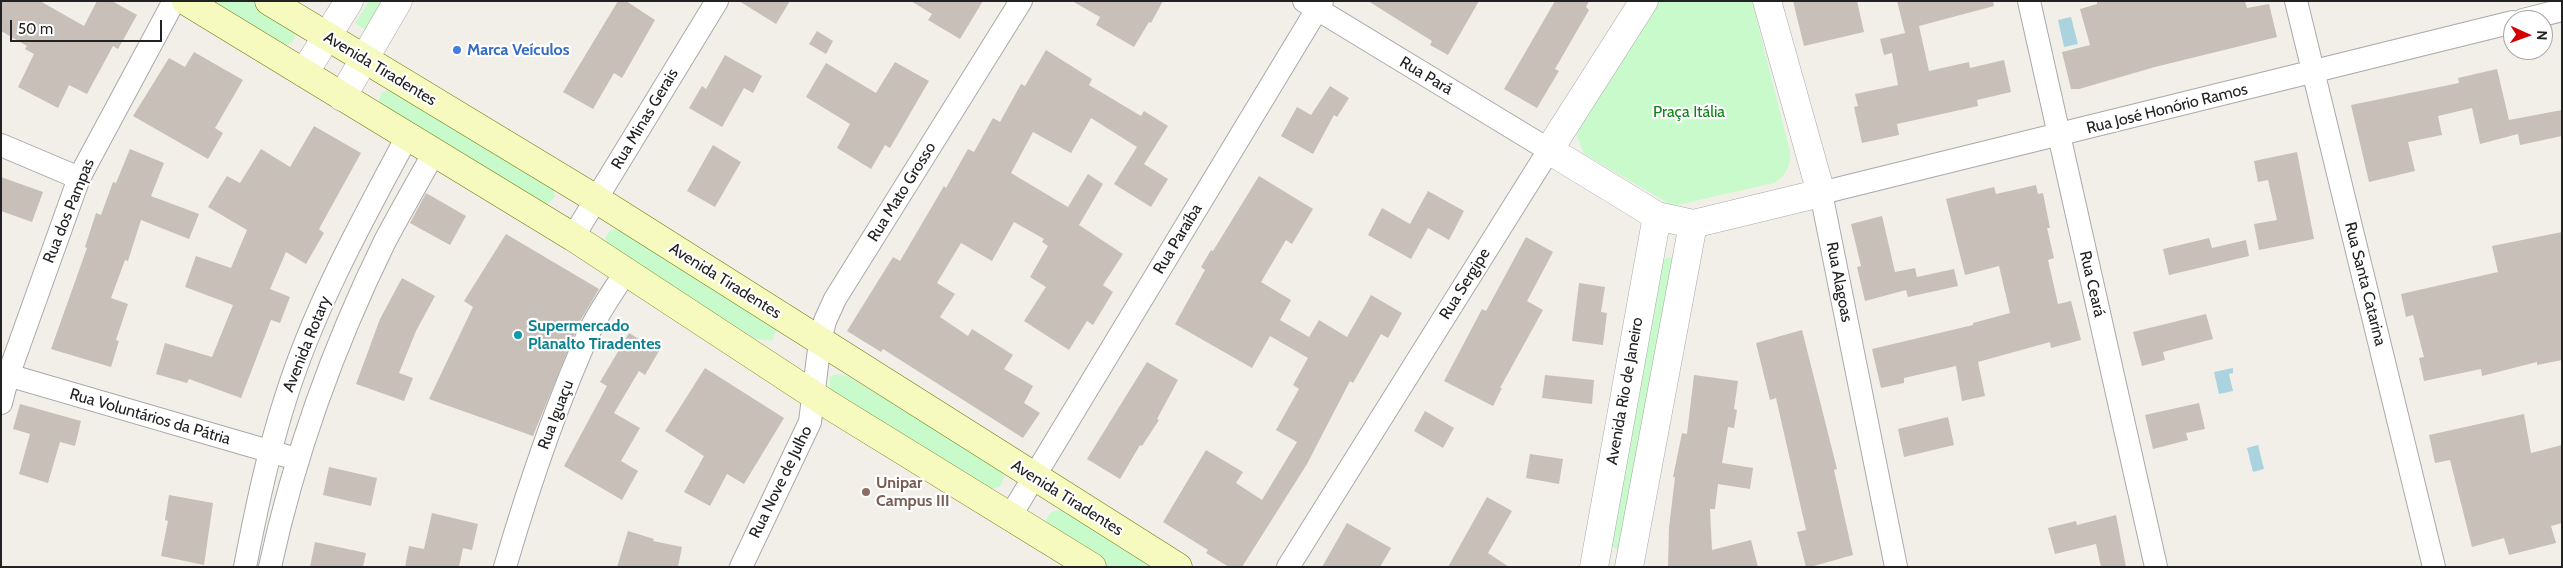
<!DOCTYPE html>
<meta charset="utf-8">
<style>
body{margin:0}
#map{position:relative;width:2563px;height:568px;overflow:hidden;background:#f2efe9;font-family:Cabin,sans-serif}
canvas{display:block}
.frame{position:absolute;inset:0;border:2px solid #222;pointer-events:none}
.north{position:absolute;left:2503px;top:10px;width:50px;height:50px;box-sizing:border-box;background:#fff;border:1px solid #a7a7a7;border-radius:50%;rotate:92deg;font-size:14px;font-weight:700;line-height:20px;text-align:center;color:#222}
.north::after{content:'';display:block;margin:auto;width:18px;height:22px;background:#d40000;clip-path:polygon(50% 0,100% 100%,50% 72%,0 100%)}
.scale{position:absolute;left:10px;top:20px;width:152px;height:22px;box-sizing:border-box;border:2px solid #222;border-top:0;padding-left:6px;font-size:15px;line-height:18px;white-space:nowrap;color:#222;-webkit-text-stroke:4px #fff;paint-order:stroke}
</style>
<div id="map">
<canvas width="2563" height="568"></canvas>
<div class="frame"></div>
<div class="north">N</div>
<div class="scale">50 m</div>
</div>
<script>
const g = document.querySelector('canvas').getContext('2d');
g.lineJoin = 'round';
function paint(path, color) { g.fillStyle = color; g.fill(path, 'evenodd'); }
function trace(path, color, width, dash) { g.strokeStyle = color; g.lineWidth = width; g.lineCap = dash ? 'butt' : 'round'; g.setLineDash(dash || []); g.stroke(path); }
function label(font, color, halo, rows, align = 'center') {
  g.font = font + ' Cabin,sans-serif'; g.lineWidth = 4.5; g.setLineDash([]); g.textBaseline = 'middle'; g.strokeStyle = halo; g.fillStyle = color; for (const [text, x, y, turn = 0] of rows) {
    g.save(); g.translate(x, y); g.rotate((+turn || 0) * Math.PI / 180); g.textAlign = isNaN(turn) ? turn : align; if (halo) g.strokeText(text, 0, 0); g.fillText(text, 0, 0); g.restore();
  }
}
const park = new Path2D(`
 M 209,1 L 251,1 L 293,28 L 296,35 C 293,43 290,45 281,45 Z
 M 369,1 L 389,1 L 370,33 L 355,23 Z
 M 1656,1 L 1752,1 L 1790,152 C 1791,166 1786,176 1774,183 L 1677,205 L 1670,204 L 1584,154 L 1576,134 L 1578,127 Z
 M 389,89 L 552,186 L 555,196 L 547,206 L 384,109 L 379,102 L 381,93 Z
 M 617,229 L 626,231 L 777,329 L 772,341 L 756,339 L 606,246 L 605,238 L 610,230 Z
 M 1671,257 L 1678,262 L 1623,548 L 1618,550 L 1611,546 L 1663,259 Z
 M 836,374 L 847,376 L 1002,469 L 1005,475 L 1000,487 L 986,489 L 830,391 L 830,377 Z
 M 1058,510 L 1066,511 L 1154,567 L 1106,567 L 1050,533 L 1046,520 L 1051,512 Z`);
const water = new Path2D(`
 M 2071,17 L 2078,44 L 2064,47 L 2058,20 Z
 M 2233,368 L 2233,373 L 2229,374 L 2233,391 L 2219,394 L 2214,372 Z
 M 2258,445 L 2264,469 L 2253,472 L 2247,448 Z`);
const building = new Path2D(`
 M 1,1 L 40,1 L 84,26 L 97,1 L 112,1 L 137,15 L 118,49 L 113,46 L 87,94 L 69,85 L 58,108 L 18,87 L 34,54 L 25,49 L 27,46 L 1,31 Z
 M 618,1 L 626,1 L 655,20 L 622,78 L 614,73 L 593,109 L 563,92 Z
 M 739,1 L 790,1 L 776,24 Z
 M 911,1 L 983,1 L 960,39 L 928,20 L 932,14 Z
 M 1072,1 L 1163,1 L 1151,23 L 1149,22 L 1134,47 L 1096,25 L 1100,17 Z
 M 1368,1 L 1479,1 L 1448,55 L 1430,45 L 1432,41 Z
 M 1555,1 L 1589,1 L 1586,7 L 1589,10 L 1555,69 L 1559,71 L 1537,108 L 1504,89 Z
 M 1793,1 L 1857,1 L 1864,32 L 1804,46 Z
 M 1897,1 L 1993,1 L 1994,6 L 1919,26 L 1929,71 L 1969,62 L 1970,68 L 2004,60 L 2011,92 L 1977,100 L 1978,106 L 1897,124 L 1899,135 L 1862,143 L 1854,107 L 1858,106 L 1855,94 L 1898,85 L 1892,53 L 1884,55 L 1880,39 L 1905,33 Z
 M 2097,1 L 2245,1 L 2247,8 L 2269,4 L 2277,37 L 2155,67 L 2079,89 L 2071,89 L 2062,52 L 2090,45 L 2080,9 L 2097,4 Z
 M 817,31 L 833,41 L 826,54 L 809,44 Z
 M 1046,50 L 1092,79 L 1089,85 L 1141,116 L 1144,111 L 1168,126 L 1144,164 L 1168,179 L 1151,207 L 1114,184 L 1137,147 L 1091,118 L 1071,153 L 1033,132 L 1011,173 L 1068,207 L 1088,174 L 1103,184 L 1079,225 L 1123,254 L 1103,285 L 1113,292 L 1093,325 L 1087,321 L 1069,350 L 1024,321 L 1046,287 L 1030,277 L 1048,246 L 1042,242 L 1044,239 L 1014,222 L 992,261 L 961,243 L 937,283 L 955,294 L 940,317 L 968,336 L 972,329 L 1013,355 L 1004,369 L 1033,386 L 1024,403 L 1040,413 L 1023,438 L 883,349 L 881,352 L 847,331 L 893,257 L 900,261 L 944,186 L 946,188 L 968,149 L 974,152 L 993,118 L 1000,122 L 1021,84 L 1025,86 Z
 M 194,52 L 243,80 L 215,128 L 223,133 L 208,159 L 133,116 L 169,58 L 185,67 Z
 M 725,55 L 762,76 L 753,93 L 744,88 L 722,127 L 689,108 L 702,86 L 706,89 Z
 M 895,62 L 929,81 L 890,148 L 885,145 L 871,169 L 837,148 L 850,124 L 806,97 L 826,63 L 876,93 Z
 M 2497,69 L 2509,120 L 2562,110 L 2562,136 L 2520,145 L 2518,134 L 2480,144 L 2472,108 L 2438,116 L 2442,135 L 2408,142 L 2415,171 L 2369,182 L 2351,105 L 2459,83 L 2458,78 Z
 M 1330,86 L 1349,98 L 1337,117 L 1334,115 L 1313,154 L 1281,136 L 1297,107 L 1311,115 Z
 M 314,126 L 361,153 L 319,229 L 324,233 L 306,264 L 286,252 L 270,289 L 290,297 L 280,323 L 271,320 L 241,398 L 189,379 L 187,383 L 156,374 L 165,343 L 212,357 L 233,305 L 185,287 L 196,256 L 231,268 L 247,230 L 208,207 L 220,187 L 227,176 L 240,183 L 261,149 L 290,167 Z
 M 713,145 L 741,162 L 715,207 L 687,191 Z
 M 130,149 L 164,163 L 151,196 L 199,214 L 189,239 L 141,220 L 128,261 L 125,260 L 111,298 L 128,304 L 116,340 L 119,341 L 111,367 L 51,349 L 87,248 L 85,247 L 96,213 L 101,215 L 113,182 L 116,183 Z
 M 2297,152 L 2314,239 L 2259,250 L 2254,224 L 2277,220 L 2268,180 L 2258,182 L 2254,161 Z
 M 1259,176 L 1313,209 L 1292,244 L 1286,240 L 1261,282 L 1291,300 L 1280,320 L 1309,337 L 1319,320 L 1347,337 L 1371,295 L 1402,313 L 1388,338 L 1381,334 L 1353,383 L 1350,381 L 1307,464 L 1242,567 L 1229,567 L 1206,553 L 1208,550 L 1163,522 L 1206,450 L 1243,472 L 1236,483 L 1262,500 L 1297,442 L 1276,430 L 1299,389 L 1293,385 L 1308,358 L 1270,336 L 1252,368 L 1175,324 L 1205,270 L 1201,267 L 1211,250 L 1213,251 Z
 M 1,177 L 43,192 L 32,222 L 1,211 Z
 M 2036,185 L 2038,194 L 2043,193 L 2050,228 L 2047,228 L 2054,258 L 2048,260 L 2058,304 L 2071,301 L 2081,340 L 2051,348 L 2050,342 L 1978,362 L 1985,396 L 1962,401 L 1956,366 L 1904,378 L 1904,383 L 1881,388 L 1872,349 L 1973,325 L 1973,323 L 2010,313 L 1999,266 L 1965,275 L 1946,199 L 1994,187 L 1996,194 Z
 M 1428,191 L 1464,211 L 1449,240 L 1428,228 L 1411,259 L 1368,235 L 1382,208 L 1410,224 Z
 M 426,193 L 466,216 L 450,245 L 410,223 Z
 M 1882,216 L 1895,272 L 1915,268 L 1917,277 L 1954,269 L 1958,286 L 1908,297 L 1906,290 L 1865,301 L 1857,267 L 1861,266 L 1851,224 Z
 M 2562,232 L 2562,360 L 2537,365 L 2537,362 L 2482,376 L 2481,369 L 2424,381 L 2419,358 L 2424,357 L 2413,315 L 2406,317 L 2401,294 L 2498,272 L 2492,246 Z
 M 506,234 L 599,289 L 580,321 L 533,436 L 429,399 L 473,307 L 464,301 Z
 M 1526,237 L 1553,252 L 1527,301 L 1543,310 L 1500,388 L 1502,388 L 1493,406 L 1444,381 L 1482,309 L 1486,311 Z
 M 2209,238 L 2212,248 L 2246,240 L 2249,256 L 2169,275 L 2163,249 Z
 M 402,278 L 435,296 L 416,331 L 399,373 L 413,378 L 404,401 L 356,384 L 380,319 Z
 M 1579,283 L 1605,287 L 1601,312 L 1607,313 L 1603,345 L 1572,341 Z
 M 2206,314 L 2213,339 L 2163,352 L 2165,360 L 2142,366 L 2133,332 Z
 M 1802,330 L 1837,469 L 1834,470 L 1853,555 L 1810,567 L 1806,567 L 1797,532 L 1806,530 L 1776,398 L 1770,400 L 1756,343 Z
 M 629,333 L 659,351 L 645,375 L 639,371 L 614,413 L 640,428 L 621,461 L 638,471 L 622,500 L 564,466 L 607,386 L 600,382 Z
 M 1147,362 L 1178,380 L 1157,419 L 1159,420 L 1142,446 L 1140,445 L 1120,479 L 1087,459 Z
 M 705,368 L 784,418 L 744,484 L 727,474 L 710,506 L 684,492 L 704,456 L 665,431 Z
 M 1545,375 L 1594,380 L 1592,404 L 1542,398 Z
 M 1694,375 L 1738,381 L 1734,409 L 1737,410 L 1734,428 L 1728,427 L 1722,463 L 1753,468 L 1750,489 L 1718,484 L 1715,509 L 1710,509 L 1712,550 L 1751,540 L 1758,567 L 1668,567 L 1669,528 L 1675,477 L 1673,477 L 1682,433 L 1687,434 Z
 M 2199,403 L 2205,429 L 2186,433 L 2188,440 L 2153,449 L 2145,415 Z
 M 20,404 L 81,421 L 75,446 L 60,442 L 48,483 L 19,474 L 30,434 L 13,429 Z
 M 1425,411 L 1454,428 L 1443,448 L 1414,431 Z
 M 2524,414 L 2531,453 L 2562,445 L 2562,523 L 2551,526 L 2556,543 L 2509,555 L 2504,538 L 2472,547 L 2450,460 L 2435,463 L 2429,435 Z
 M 1948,417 L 1954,445 L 1904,457 L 1898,429 Z
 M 1530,454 L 1563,459 L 1559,484 L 1526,478 Z
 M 329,467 L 377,478 L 371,506 L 323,495 Z
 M 169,495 L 213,503 L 204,565 L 161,556 L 168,521 L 165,520 Z
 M 1487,497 L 1512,511 L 1488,553 L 1509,567 L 1448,567 Z
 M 432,513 L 478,524 L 472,550 L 463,548 L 459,567 L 405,567 L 409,546 L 424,549 Z
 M 2116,515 L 2126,567 L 2101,567 L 2096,544 L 2055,554 L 2048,528 L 2076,521 L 2077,525 Z
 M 1347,523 L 1391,548 L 1380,567 L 1322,567 Z
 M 628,531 L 654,539 L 653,541 L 682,547 L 678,567 L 617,567 Z
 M 315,542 L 366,553 L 363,567 L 310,567 Z`);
const minor = new Path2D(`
 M 2029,1 L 2156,567
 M 2296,1 L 2434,567
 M 2523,20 L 2562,10
 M 1,145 L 79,178
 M 573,237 L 717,1
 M 1,373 L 286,456
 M 1,403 L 8,376 L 79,178 L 174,1
 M 1011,515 L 1322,1
 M 245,567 C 256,510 268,452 286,397 C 315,305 363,219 408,135
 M 270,567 C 294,456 335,343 385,241 C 401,211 418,181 435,151
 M 505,567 C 529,485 556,404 592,326 C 602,307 615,289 626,271
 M 741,567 L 810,422 L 820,341 L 825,321 L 835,299 L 1021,1
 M 1288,567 L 1549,150 L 1304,1
 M 1896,567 L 1821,193 L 2513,22`);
const tertiary = new Path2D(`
 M 1644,1 L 1549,150 L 1657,216 L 1693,224 L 1821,193 L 1767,1
 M 304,73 L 349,1
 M 342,97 L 398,1
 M 1594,567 L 1657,216
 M 1629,567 L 1693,224`);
const secondary = new Path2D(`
 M 186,1 L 573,237 L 829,405 L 1092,567
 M 269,1 L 596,199 L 1178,567`);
const markers = [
 [457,50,5,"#3f7fe0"],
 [518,335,5,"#0f9aa8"],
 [866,492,5,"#8d6e63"]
];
const shopNames = [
 ["Marca Veículos",467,50]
];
const streetNames = [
 ["Avenida Tiradentes",380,69,31],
 ["Rua Pará",1426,76,31],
 ["Rua José Honório Ramos",2167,109,-14],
 ["Rua Minas Gerais",645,119,-59],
 ["Rua Mato Grosso",902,192,-58],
 ["Rua dos Pampas",69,211,-68],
 ["Rua Paraíba",1178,239,-59],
 ["Avenida Tiradentes",725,281,32],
 ["Rua Alagoas",1839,282,79],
 ["Rua Sergipe",1465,284,-58],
 ["Rua Ceará",2092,284,77],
 ["Rua Santa Catarina",2365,284,76],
 ["Avenida Rotary",307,344,-68],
 ["Avenida Rio de Janeiro",1625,391,-80],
 ["Rua Iguaçu",556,415,-69],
 ["Rua Voluntários da Pátria",150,417,16],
 ["Rua Nove de Julho",781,482,-64],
 ["Avenida Tiradentes",1067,498,32]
];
const parkNames = [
 ["Praça Itália",1689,112]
];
const cultureNames = [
 ["Supermercado",528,326],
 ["Planalto Tiradentes",528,344]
];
const educationNames = [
 ["Unipar",876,483],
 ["Campus III",876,501]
];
paint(park, '#c8facc');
paint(water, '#aad3df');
paint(building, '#c7bfb8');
trace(minor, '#a9a9a9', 24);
trace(tertiary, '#a9a9a9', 29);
trace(secondary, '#707d05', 29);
trace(minor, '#fff', 22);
trace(tertiary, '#fff', 28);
trace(secondary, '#f7fabf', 28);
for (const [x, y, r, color] of markers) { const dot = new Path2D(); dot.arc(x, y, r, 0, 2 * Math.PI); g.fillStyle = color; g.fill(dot); trace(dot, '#fff', 2); }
label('bold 16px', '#366cbe', '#fff', shopNames, 'left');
label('16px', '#222', '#fff', streetNames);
label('16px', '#0c8416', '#fff', parkNames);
label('bold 16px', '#0d838f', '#fff', cultureNames, 'left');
label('bold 16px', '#785e54', '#fff', educationNames, 'left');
</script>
